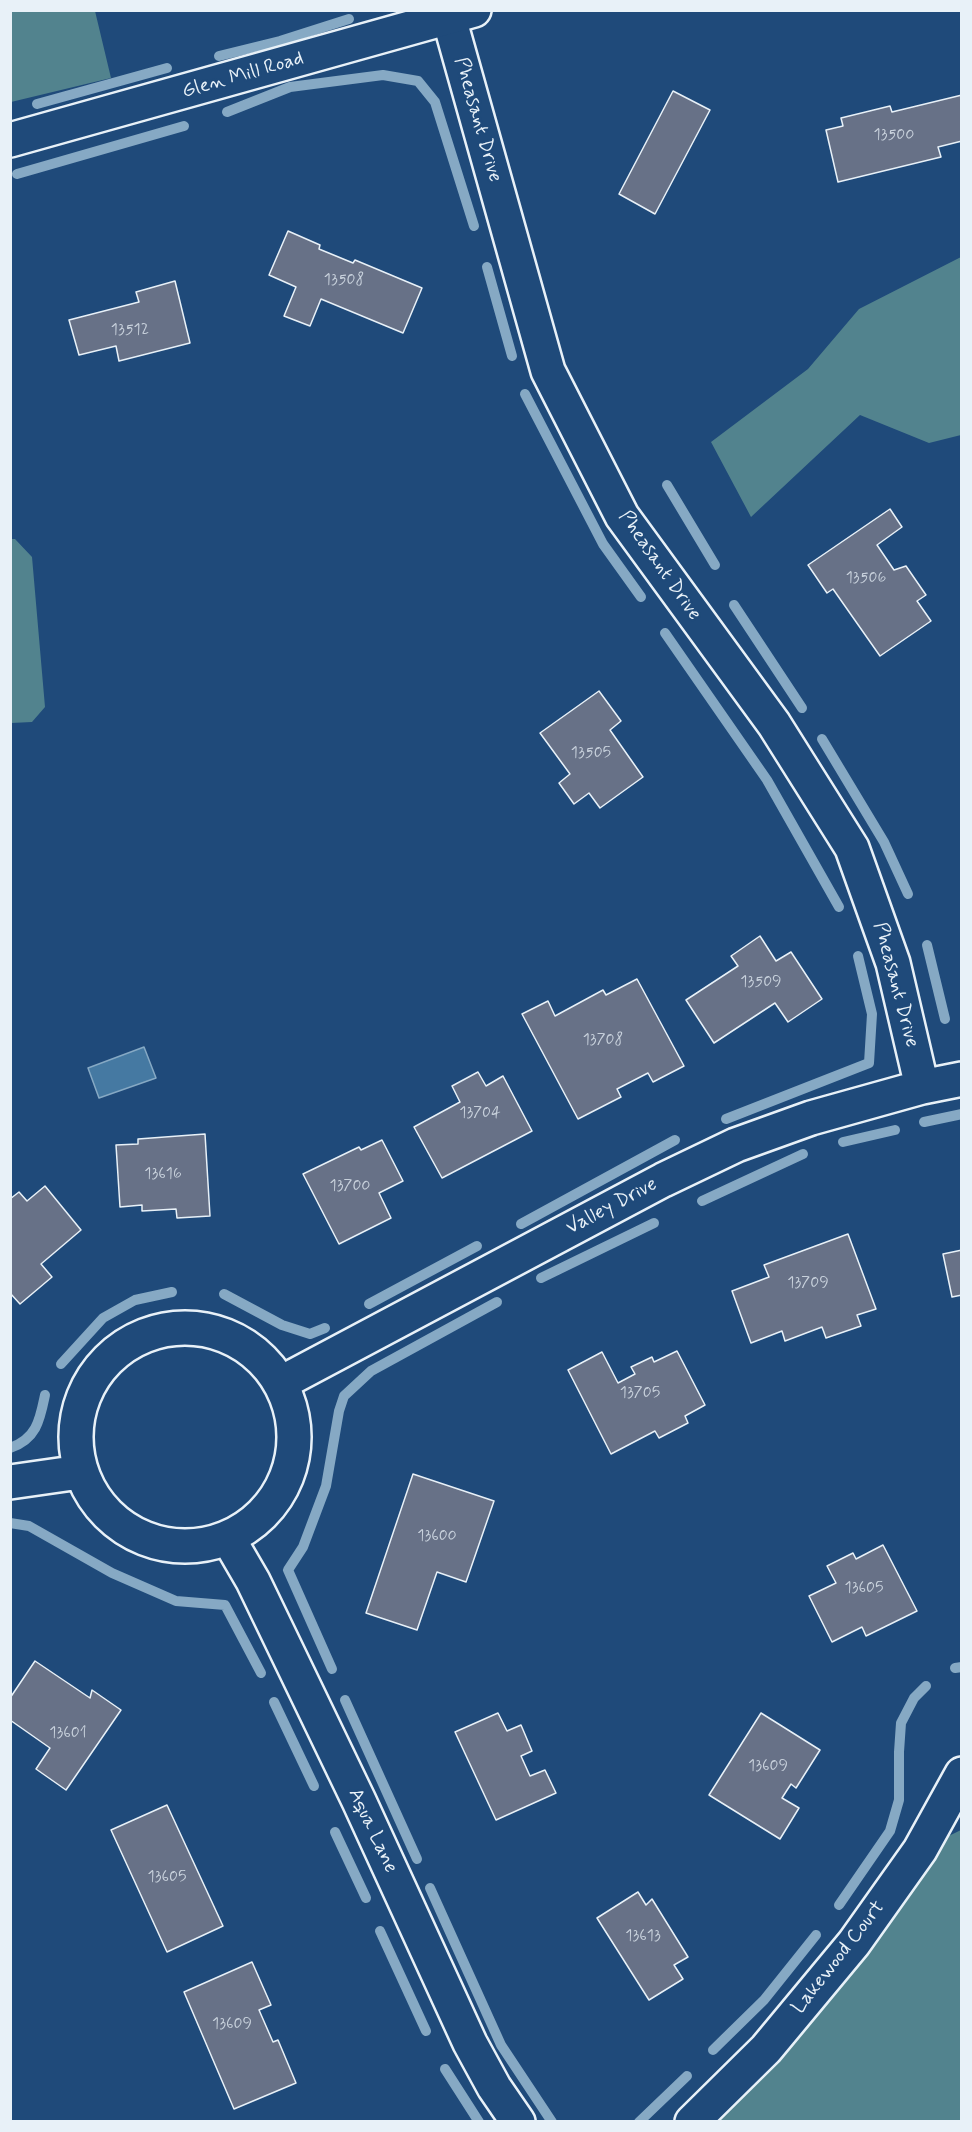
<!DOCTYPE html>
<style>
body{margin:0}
#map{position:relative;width:972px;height:2132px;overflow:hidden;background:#1f4a7a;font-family:Mynerve,sans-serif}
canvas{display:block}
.frame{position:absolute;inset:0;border:12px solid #e8f1f8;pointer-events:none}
</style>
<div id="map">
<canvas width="972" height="2132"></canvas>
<div class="frame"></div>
</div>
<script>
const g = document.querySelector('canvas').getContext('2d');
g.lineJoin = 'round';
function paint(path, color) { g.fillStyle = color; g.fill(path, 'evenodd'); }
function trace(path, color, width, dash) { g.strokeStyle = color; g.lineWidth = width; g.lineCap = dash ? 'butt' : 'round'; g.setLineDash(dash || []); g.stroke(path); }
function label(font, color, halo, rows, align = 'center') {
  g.font = font + ' Mynerve,sans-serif'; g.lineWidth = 4.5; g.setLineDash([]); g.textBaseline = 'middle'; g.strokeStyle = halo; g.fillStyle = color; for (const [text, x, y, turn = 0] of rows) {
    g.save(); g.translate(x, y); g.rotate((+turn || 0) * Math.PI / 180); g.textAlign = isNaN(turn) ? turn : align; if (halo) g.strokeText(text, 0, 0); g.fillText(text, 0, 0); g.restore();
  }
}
const green = new Path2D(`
 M 10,11 L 95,11 L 111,78 L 11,102 Z
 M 961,257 L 961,435 L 929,443 L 860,415 L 751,517 L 711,442 L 808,369 L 859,309 Z
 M 10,539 L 15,539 L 32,557 L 45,707 L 32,722 L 11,723 Z
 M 961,1830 L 961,2121 L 692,2122 L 920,1850 Z`);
const water = new Path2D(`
 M 144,1047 L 156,1078 L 99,1098 L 88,1068 Z`);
const stream = new Path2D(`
 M 219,56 L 280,41 L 349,19
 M 37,104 L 167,68
 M 227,112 L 290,87 L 383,75 L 418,81 L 435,102 L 474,226
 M 17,174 L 184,126
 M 487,267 L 512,356
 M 525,394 L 603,544 L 641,597
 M 667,485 L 715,565
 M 734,605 L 802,708
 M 665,633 L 767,780 L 839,907
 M 822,739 L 884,842 L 908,894
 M 927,945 L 945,1019
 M 726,1119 L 869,1063 L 872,1014 L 858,956
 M 924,1122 L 962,1114
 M 843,1142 L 895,1130
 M 702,1201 L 803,1154
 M 521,1224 L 675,1140
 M 541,1278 L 654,1223
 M 224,1294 L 282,1325 L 310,1334 L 325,1328
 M 369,1304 L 477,1246
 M 61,1364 L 103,1318 L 135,1300 L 172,1292
 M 10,1448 C 37,1439 40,1419 45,1395
 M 10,1523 L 29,1526 L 112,1573 L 176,1601 L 225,1605 L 261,1673
 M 955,1668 L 962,1667
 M 332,1669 L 288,1570 L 303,1547 L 326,1486 L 339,1411 L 344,1396 L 371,1371 L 497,1302
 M 345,1700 L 417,1859
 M 274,1702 L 314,1786
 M 335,1832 L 366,1898
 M 430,1888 L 501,2045 L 552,2122
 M 839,1905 L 890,1831 L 899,1800 L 899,1752 L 901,1723 L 914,1698 L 926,1686
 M 380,1931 L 426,2031
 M 713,2050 L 764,2000 L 816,1935
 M 445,2069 L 479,2122
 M 639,2122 L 687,2076`);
const building = new Path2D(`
 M 673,91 L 710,110 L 655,214 L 619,194 Z
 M 962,95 L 962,141 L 938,147 L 941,157 L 838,182 L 826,130 L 843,126 L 841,118 L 890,106 L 892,112 Z
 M 288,231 L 320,245 L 319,249 L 353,263 L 355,260 L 422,288 L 403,333 L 321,299 L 310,326 L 284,316 L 296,287 L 269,275 Z
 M 175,281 L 190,343 L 119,361 L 116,346 L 79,355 L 69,320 L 139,302 L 136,292 Z
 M 890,509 L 902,527 L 877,545 L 894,570 L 906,566 L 926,595 L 917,601 L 931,621 L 880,656 L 833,589 L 827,593 L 808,565 Z
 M 599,691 L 621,721 L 610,730 L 643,777 L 600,808 L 589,793 L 574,804 L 559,783 L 570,774 L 540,733 Z
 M 760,936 L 776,961 L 791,952 L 822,999 L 788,1022 L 775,1003 L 714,1043 L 686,1000 L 738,966 L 731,956 Z
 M 637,979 L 684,1066 L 653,1082 L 648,1073 L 617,1089 L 621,1097 L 578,1119 L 522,1014 L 548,1001 L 555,1016 L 603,990 L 606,995 Z
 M 478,1072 L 486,1086 L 503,1076 L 532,1131 L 442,1178 L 414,1127 L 460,1102 L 452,1086 Z
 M 205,1134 L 210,1216 L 177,1218 L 176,1209 L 142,1211 L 142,1205 L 120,1207 L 116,1145 L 138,1144 L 138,1139 Z
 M 382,1140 L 403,1181 L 379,1193 L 391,1218 L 339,1244 L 303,1174 L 359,1147 L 361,1150 Z
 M 45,1186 L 81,1230 L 41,1264 L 52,1277 L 20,1304 L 10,1293 L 10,1199 L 19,1192 L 27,1201 Z
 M 848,1234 L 876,1309 L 857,1315 L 861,1326 L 826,1338 L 822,1327 L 785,1341 L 782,1331 L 751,1343 L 732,1291 L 769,1277 L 764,1265 Z
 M 962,1250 L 962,1295 L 952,1297 L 943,1254 Z
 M 677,1351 L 705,1405 L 685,1416 L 688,1423 L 659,1438 L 655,1431 L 611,1454 L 568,1370 L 602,1352 L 618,1383 L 635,1374 L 631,1367 L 652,1357 L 654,1362 Z
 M 413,1474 L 494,1501 L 466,1582 L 437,1572 L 417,1630 L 366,1613 Z
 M 883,1545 L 917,1611 L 866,1636 L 862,1627 L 832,1642 L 809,1596 L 836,1583 L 827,1566 L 853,1553 L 856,1559 Z
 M 35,1661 L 90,1698 L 92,1690 L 121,1710 L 66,1790 L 36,1769 L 50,1748 L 10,1720 L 10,1698 Z
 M 498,1713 L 507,1731 L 521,1725 L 532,1751 L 521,1756 L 530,1776 L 545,1770 L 556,1793 L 496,1820 L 455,1732 Z
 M 761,1713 L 820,1750 L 796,1788 L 791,1784 L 782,1798 L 799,1808 L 780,1839 L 709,1795 Z
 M 167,1805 L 223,1926 L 167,1952 L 111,1830 Z
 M 638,1892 L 646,1905 L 652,1899 L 688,1957 L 674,1965 L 683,1979 L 649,2000 L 597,1918 Z
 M 252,1962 L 271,2005 L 259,2010 L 273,2042 L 278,2040 L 296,2083 L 234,2109 L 184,1992 Z`);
const minor = new Path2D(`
 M 449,18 L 548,371 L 622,516 L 774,724 L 852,848 L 893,963 L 922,1087
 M76 1437a109 109 0 1 1 218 0a109 109 0 1 1-218 0Z
 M 281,1383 L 663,1180 L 736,1145 L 811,1118 L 922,1087 L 962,1079
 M 10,1482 L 80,1472
 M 228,1538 L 253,1581 L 359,1801 L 470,2043 L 494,2087 L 518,2122
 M 692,2122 L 766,2049 L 854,1943 L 920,1850 L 962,1774`);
const secondary = new Path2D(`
 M 10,140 L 474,10`);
const numberNames = [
 ["13500",894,136],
 ["13508",344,281],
 ["13512",130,331],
 ["13506",866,579],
 ["13505",591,754],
 ["13509",761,983],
 ["13708",603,1041],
 ["13704",480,1114],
 ["13616",163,1175],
 ["13700",350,1187],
 ["13709",808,1284],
 ["13705",640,1394],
 ["13600",437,1537],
 ["13605",864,1589],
 ["13601",68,1734],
 ["13609",768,1767],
 ["13605",167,1878],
 ["13613",643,1937],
 ["13609",232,2025]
];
const streetNames = [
 ["Glen Mill Road",243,76,-16],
 ["Pheasant Drive",477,120,74],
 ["Pheasant Drive",659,566,55],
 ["Pheasant Drive",895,985,75],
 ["Valley Drive",612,1207,-28],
 ["Aqua Lane",372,1831,65],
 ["Lakewood Court",839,1958,-52]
];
paint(green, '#52838e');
paint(water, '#4579a2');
trace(water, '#86a9c4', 1.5);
trace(stream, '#86a9c4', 10);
paint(building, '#677187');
trace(building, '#e8f1f8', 1.5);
trace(minor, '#e8f1f8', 38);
trace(secondary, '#e8f1f8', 38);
trace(minor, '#1f4a7a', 33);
trace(secondary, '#1f4a7a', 33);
label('16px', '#c8d1dc', null, numberNames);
label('20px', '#e8f1f8', '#1f4a7a', streetNames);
</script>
